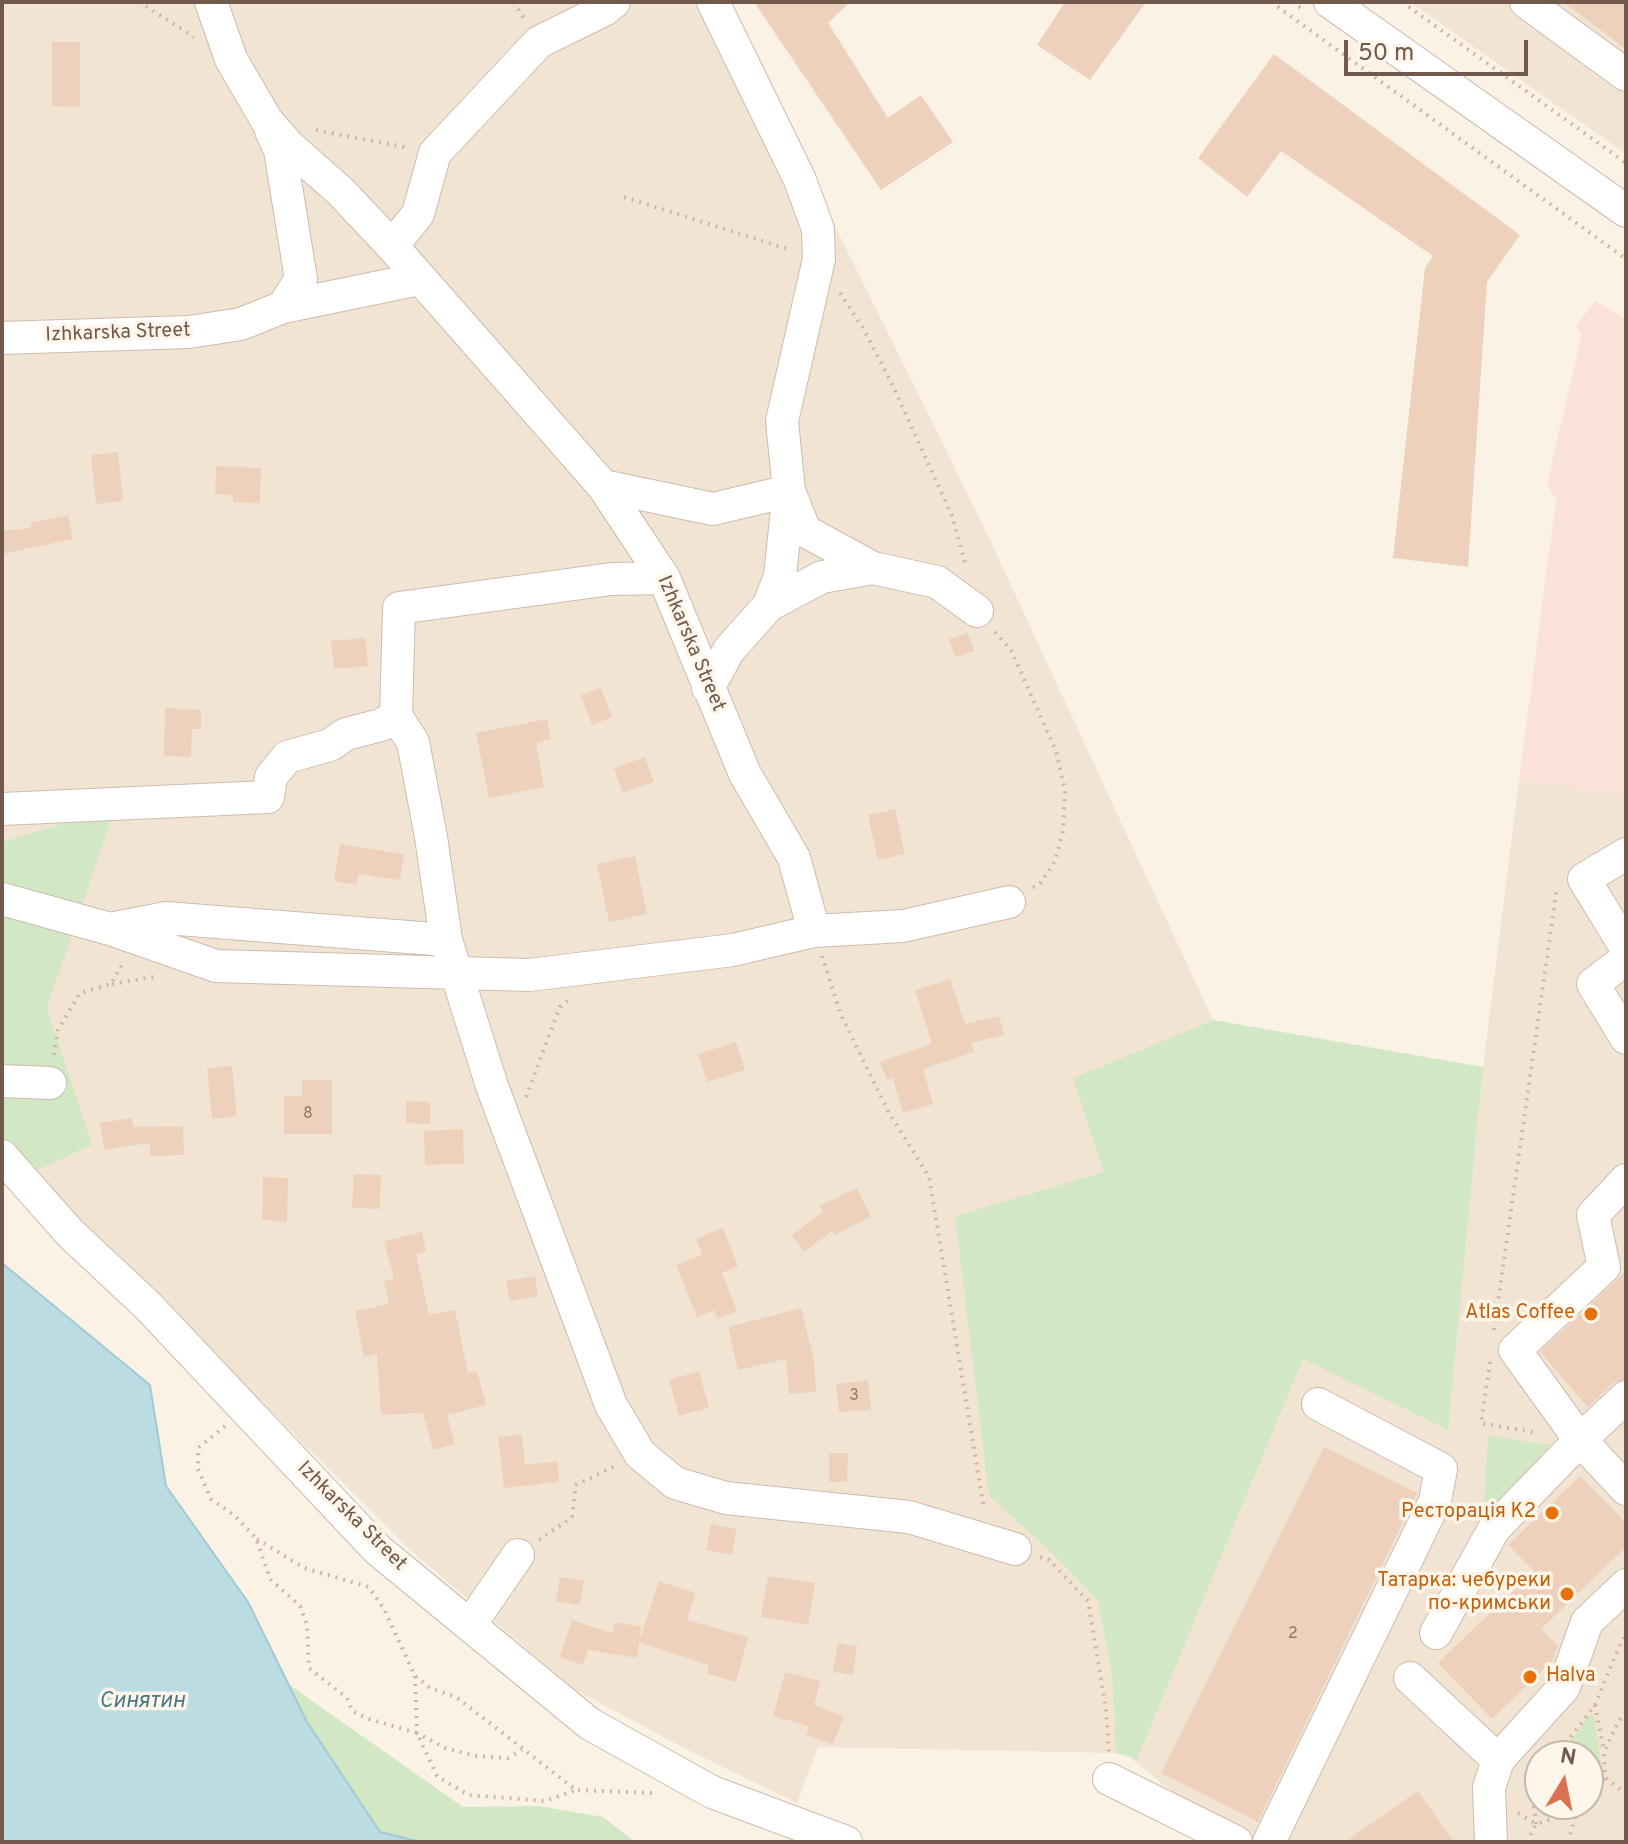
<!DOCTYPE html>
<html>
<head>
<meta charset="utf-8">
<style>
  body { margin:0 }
  #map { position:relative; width:1628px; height:1844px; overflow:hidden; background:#faf2e4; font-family:Overpass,sans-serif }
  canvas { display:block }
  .frame { position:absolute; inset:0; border:4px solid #71594b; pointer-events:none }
  .north { position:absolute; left:1524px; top:1740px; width:80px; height:80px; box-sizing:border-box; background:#fef6ea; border:2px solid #c6b7aa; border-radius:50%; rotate:10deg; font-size:22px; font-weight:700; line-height:32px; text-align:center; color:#71594b }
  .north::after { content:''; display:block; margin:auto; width:28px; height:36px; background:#dc7151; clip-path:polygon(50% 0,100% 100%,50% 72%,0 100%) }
  .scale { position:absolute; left:1344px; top:40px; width:184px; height:36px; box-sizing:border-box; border:4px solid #71594b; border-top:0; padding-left:10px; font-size:24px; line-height:28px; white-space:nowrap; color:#71594b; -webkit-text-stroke:6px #fef6ea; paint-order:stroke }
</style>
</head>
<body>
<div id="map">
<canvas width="1628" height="1844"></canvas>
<div class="frame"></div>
<div class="north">N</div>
<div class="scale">50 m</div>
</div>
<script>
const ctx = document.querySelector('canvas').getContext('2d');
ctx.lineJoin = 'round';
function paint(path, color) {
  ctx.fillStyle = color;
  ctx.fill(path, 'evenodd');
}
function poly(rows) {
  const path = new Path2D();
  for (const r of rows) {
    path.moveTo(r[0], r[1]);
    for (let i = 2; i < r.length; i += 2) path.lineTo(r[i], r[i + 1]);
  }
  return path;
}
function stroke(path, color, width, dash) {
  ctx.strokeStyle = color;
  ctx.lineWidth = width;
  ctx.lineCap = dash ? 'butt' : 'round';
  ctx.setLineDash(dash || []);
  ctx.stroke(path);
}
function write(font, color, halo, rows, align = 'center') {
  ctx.font = font + ' Overpass,sans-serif';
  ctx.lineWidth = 7;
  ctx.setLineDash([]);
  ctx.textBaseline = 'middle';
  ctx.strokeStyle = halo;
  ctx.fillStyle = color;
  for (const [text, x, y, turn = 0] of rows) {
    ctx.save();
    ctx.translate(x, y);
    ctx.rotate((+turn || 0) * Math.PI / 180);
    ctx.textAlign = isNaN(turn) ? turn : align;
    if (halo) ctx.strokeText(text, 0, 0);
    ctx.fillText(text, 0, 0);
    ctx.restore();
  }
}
paint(poly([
  [2,2,724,2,983,525,1213,1020,1074,1078,1105,1172,1055,1556,1098,1601,1112,1676,1116,1753,818,1747,797,1803,684,1748,574,1689,409,1549,74,1214,2,1130],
  [1410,2,1626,2,1626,154],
  [1519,780,1626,796,1626,1842,1233,1842,1136,1762,1303,1358,1448,1430,1483,1067],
  [1540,1756,1588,1756,1588,1804,1540,1804]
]), '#f2e4d3');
paint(poly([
  [1595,301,1626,319,1626,796,1519,780,1556,499,1547,484,1582,333,1576,326]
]), '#fae2d8');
paint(poly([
  [115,808,47,1008,92,1145,2,1186,2,842],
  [1213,1020,1483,1067,1448,1430,1303,1359,1136,1762,1131,1757,1116,1753,1112,1676,1098,1601,1055,1556,989,1495,955,1216,1104,1172,1073,1078],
  [1488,1435,1555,1446,1483,1515],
  [288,1684,463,1807,539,1806,603,1817,635,1842,421,1842,381,1832,307,1722],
  [1589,1715,1594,1716,1603,1777,1588,1795,1588,1756,1559,1756],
  [1540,1791,1540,1804,1580,1804,1576,1809,1556,1817,1544,1816,1536,1808]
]), '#d2e7c3');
const water = poly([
  [2,1263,150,1385,166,1486,248,1602,307,1722,380,1832,421,1842,2,1842,2,1263]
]);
paint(water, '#badce2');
stroke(water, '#a1cbd4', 2);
paint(poly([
  [754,2,850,2,828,23,888,118,921,95,953,142,881,190],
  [1065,2,1146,2,1090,80,1037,45],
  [1563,2,1626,2,1626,49],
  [52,42,80,42,80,107,52,106],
  [1274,54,1520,235,1487,282,1468,567,1393,558,1425,268,1433,256,1281,151,1247,197,1198,158],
  [118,452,123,501,96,504,91,455],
  [216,466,261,468,260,503,233,502,233,495,215,494],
  [68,515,73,539,2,554,2,531,31,528,30,523],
  [968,633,974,651,955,657,949,639],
  [365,638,368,666,334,669,331,641],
  [601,688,612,717,592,725,581,695],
  [165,708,201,710,201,729,192,729,191,757,164,756],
  [547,719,551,739,536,743,544,787,489,798,476,733],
  [645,757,654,782,623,793,614,768],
  [895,809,905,854,878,860,868,815],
  [340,844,404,854,400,880,359,874,357,885,334,881],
  [635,856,647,914,609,922,597,864],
  [950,979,965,1024,999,1016,1004,1035,971,1043,974,1052,923,1069,933,1104,903,1113,893,1078,887,1080,880,1062,932,1044,915,990],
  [736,1042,745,1070,707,1082,698,1054],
  [232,1066,237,1116,212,1119,207,1068],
  [302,1080,332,1080,332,1134,284,1134,284,1096,302,1096],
  [406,1101,430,1102,430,1124,406,1123],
  [132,1118,133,1127,183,1126,184,1155,150,1156,150,1143,104,1150,100,1123],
  [463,1129,464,1164,425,1165,424,1131],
  [354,1174,381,1175,380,1209,352,1208],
  [263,1177,288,1178,287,1222,262,1220],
  [857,1188,871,1217,834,1235,832,1231,804,1252,792,1235,823,1212,820,1206],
  [723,1228,738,1266,722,1273,737,1311,718,1319,714,1310,697,1317,676,1265,702,1255,696,1239],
  [422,1232,426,1251,416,1254,429,1315,455,1310,468,1373,477,1371,486,1405,447,1415,455,1444,433,1450,423,1413,381,1415,377,1354,364,1357,355,1311,389,1304,384,1281,394,1279,384,1241],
  [1626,1271,1626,1379,1613,1383,1588,1407,1540,1352],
  [535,1276,538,1296,510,1301,506,1281],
  [801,1308,814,1360,816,1392,789,1394,786,1359,738,1370,728,1327],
  [699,1371,709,1408,679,1416,669,1380],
  [868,1380,871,1410,839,1412,836,1384],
  [522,1434,525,1465,557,1461,559,1482,504,1488,498,1437],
  [1324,1447,1417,1493,1258,1822,1161,1773],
  [829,1453,848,1453,847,1482,829,1482],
  [1580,1476,1626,1523,1626,1547,1541,1629,1558,1646,1553,1660,1492,1719,1438,1663,1534,1571,1508,1545],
  [711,1524,737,1529,732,1555,706,1550],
  [768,1576,815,1583,808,1625,761,1617],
  [560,1577,584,1581,580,1605,556,1602],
  [659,1581,696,1593,687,1620,748,1637,736,1682,707,1674,709,1665,639,1642],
  [572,1620,613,1633,615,1622,641,1627,637,1658,588,1650,583,1665,560,1657],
  [838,1643,857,1646,853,1675,833,1672],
  [785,1672,820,1681,814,1705,844,1716,833,1744,806,1735,809,1726,773,1716],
  [1418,1791,1454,1842,1345,1842]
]), '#eed1bd');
const minor = poly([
  [211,2,231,59,267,121,289,146,340,191,392,246,603,486,664,578,745,774,794,858,814,931],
  [1330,2,1626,211],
  [1526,2,1626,75],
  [271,131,280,150,301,279,283,307],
  [392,246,418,214,435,153,539,42,604,10,614,2],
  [2,338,189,332,241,324,283,307,419,279],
  [603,486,713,509,789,491,805,531,873,568],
  [769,605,822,577,873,568,937,582,977,611],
  [708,688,729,650,769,605,780,576,789,491,782,421,819,259,818,229,800,180,713,2],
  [2,809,268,797,271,777,287,757,330,745,346,734,381,725,396,716],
  [1626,854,1584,879,1626,948],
  [2,899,110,929,216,966,529,975,733,950,814,931,903,926,1009,902],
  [110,929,166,918,446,940,492,1086,611,1405,640,1454,675,1483,726,1498,909,1517,1015,1549],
  [446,940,431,837,413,742,396,716,399,608,611,579,664,578],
  [1626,959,1593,984,1626,1038],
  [2,1081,50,1083],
  [2,1156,70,1233,148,1306,378,1550,590,1724,712,1792,846,1842],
  [1626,1180,1593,1215,1604,1267,1515,1350,1580,1440,1626,1397],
  [470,1625,518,1555],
  [1436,1633,1494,1529,1580,1440,1626,1489],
  [1410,1678,1498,1760],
  [1109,1779,1236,1842],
  [1269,1842,1435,1501,1441,1469,1318,1404],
  [1491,1842,1489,1788,1498,1760,1564,1687,1587,1622,1626,1585]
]);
stroke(minor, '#cdbcae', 34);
stroke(poly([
  [139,2,194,37],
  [514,2,525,20],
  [1271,2,1626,259],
  [1292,2,1305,11],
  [1402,2,1626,163],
  [316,130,409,148],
  [624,197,791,250],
  [840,293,863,328,891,382,953,518,966,567],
  [995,632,1011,650,1056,751,1065,790,1063,831,1055,861,1040,884,1032,888],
  [822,956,841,1015,888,1111,929,1177,984,1509],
  [112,984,159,976],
  [54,1055,58,1030,80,993,111,984,124,961],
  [526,1097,560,1007,568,1000],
  [1494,1330,1557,887],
  [1490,1362,1481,1423,1538,1433],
  [225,1426,198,1448,198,1469,211,1499,234,1515,256,1538,270,1579,300,1606,307,1625,309,1668,347,1698,352,1711,369,1719,417,1733,437,1776,468,1795,545,1801,576,1790],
  [257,1539,304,1568,369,1587,384,1609,415,1676,430,1688,456,1697,576,1790,653,1793],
  [539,1540,572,1517,576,1485,615,1466],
  [1040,1557,1049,1560,1088,1601,1106,1710,1109,1752],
  [415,1676,417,1733,445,1748,477,1756,508,1758,522,1750],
  [1595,1705,1604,1751],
  [1556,1756,1595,1705,1621,1642,1626,1636],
  [1527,1766,1540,1774],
  [1606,1778,1626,1794],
  [1588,1798,1605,1778,1604,1753,1618,1722,1626,1712],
  [1518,1813,1536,1824],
  [1536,1824,1534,1807,1540,1783],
  [1527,1842,1536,1824,1577,1811,1583,1804],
  [1568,1842,1577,1811]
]), '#d3b4a1', 4, [2, 6]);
stroke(minor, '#fff', 32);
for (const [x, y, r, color] of [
  [1591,1314,8,"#e8710a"],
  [1552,1513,8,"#e8710a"],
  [1567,1594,8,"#e8710a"],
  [1530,1677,8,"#e8710a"]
]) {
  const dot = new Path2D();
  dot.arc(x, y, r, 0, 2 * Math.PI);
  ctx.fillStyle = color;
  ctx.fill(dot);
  stroke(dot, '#fef6ea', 3);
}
write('16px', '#907768', null, [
  ["8",308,1115],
  ["3",854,1397],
  ["2",1293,1635]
]);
write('20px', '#71594b', '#fef6ea', [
  ["Izhkarska Street",118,334,-2],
  ["Izhkarska Street",690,644,67],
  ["Izhkarska Street",351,1517,45]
]);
write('20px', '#c56008', '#fef6ea', [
  ["Atlas Coffee",1575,1314],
  ["Ресторація K2",1536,1513],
  ["Татарка: чебуреки",1551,1582],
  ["по-кримськи",1551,1605],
  ["Halva",1546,1677,"left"]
], 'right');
write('italic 22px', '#477983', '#fef6ea', [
  ["Синятин",142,1703]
]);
</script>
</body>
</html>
